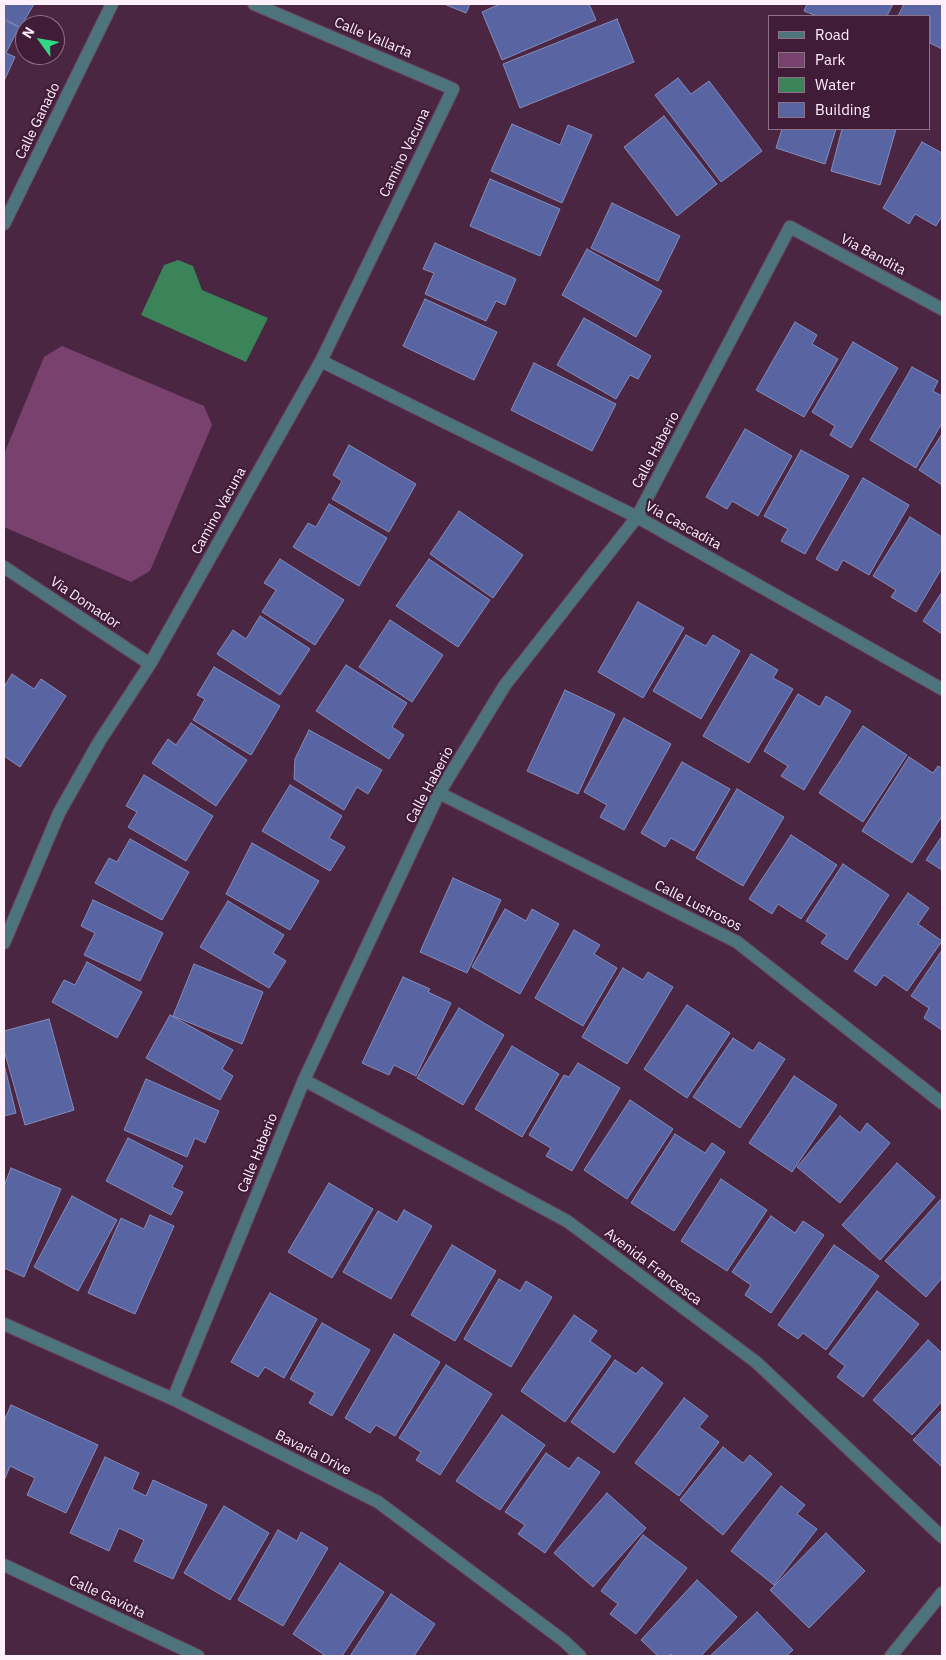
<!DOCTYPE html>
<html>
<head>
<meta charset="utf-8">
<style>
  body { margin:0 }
  #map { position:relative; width:946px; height:1660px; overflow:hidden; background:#4b2643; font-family:"IBM Plex Sans",sans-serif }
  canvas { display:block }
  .frame { position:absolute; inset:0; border:5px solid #fff0fb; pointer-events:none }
  .legend { position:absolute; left:768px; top:15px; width:162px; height:115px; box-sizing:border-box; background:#401c39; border:1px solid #8c7187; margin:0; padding:6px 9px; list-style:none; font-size:15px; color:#fff0fb }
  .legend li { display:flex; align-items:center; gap:10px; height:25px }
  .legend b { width:25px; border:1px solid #8c7187 }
  .north { position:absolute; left:15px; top:15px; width:50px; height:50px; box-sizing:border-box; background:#401c39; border:1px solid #8c7187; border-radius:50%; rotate:302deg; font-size:14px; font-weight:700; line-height:20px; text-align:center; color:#fff0fb }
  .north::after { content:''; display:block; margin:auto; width:18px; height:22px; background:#31d882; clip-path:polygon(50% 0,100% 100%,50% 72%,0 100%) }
</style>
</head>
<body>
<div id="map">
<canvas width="946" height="1660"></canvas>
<div class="frame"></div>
<ul class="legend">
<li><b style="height:6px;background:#4d737c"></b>Road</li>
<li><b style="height:14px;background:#79426e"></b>Park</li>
<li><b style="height:14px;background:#3b8358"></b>Water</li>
<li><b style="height:14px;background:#5964a3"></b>Building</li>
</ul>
<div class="north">N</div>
</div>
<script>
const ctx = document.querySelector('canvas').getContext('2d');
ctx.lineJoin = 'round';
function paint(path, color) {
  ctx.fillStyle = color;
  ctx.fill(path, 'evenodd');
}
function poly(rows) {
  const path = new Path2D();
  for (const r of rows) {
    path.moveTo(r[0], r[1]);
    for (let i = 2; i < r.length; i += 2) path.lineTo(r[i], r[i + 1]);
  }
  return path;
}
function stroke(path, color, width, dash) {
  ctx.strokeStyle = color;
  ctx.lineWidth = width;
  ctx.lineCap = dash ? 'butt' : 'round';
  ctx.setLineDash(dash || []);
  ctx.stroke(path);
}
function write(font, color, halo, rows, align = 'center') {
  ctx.font = font + ' "IBM Plex Sans",sans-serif';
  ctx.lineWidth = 4.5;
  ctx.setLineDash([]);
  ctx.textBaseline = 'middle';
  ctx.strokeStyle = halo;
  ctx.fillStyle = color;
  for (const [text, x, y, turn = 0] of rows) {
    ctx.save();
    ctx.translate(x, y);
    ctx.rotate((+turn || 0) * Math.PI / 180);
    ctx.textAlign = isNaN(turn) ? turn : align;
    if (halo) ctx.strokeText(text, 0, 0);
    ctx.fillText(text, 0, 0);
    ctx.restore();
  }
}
paint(poly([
  [62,346,204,406,212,425,150,571,131,582,4,527,4,454,44,357]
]), '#79426e');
paint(poly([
  [178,260,193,266,202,290,268,318,246,362,141,315,164,265]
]), '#3b8358');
const building = poly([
  [4,4,34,4,20,28,4,18,4,4],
  [444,4,470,4,466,13,444,4],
  [500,4,589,4,596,20,502,60,482,12,500,4],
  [807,4,893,4,887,16,817,16,804,11,807,4],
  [904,4,942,4,942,49,930,43,930,16,898,16,904,4],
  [617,19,634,62,520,108,503,64,617,19],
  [4,20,19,27,6,53,15,57,4,81,4,20],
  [678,78,691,94,709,81,762,151,721,182,655,95,678,78],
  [664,116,717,184,677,216,624,147,664,116],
  [512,124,560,145,568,125,592,135,562,203,491,171,512,124],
  [782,129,836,129,825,164,776,148,782,129],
  [842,129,896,129,880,185,831,171,842,129],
  [922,142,942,153,942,216,936,226,915,214,909,224,883,208,922,142],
  [490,179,560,209,540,256,470,226,490,179],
  [612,203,680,236,658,281,591,248,612,203],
  [435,243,516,279,505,305,496,301,486,321,425,294,434,273,423,269,435,243],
  [587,249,662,291,636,337,562,295,587,249],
  [425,299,497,332,474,380,403,346,425,299],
  [584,318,651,356,638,379,630,375,616,399,557,365,584,318],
  [795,322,817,335,812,344,838,359,804,417,756,390,795,322],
  [853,342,898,368,851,448,830,435,835,426,812,412,853,342],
  [534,363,616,404,592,451,511,410,534,363],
  [912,367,938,381,933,391,942,396,942,423,916,468,870,440,912,367],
  [745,429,792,456,758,516,732,501,727,509,706,497,745,429],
  [942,434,942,485,919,470,942,434],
  [349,445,416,484,389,532,332,499,342,481,333,475,349,445],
  [801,450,849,476,805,554,781,541,788,529,764,516,801,450],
  [863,478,909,505,869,575,843,560,837,571,816,559,863,478],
  [329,504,387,538,359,586,293,547,308,523,316,527,329,504],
  [459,511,523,555,493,598,430,554,459,511],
  [910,517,942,537,942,568,916,612,891,597,896,590,873,576,910,517],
  [280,559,344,600,315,645,262,612,276,590,264,583,280,559],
  [429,559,490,600,458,647,396,606,429,559],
  [942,592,942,634,923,621,942,592],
  [638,602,684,628,643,698,598,672,638,602],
  [260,616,310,649,280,695,217,654,233,630,246,639,260,616],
  [390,620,443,655,412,702,359,667,390,620],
  [686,635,706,646,713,635,740,651,701,719,653,691,686,635],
  [751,654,778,670,773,678,793,689,749,763,703,736,751,654],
  [346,665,407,703,392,727,404,735,389,759,316,711,346,665],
  [214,667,280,706,251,755,193,720,205,699,197,695,214,667],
  [12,674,34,689,41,679,66,696,20,767,4,756,4,687,12,674],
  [565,690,615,714,578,794,527,771,565,690],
  [798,694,820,707,826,696,851,711,804,790,781,776,788,766,764,751,798,694],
  [624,718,671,744,624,830,600,817,607,805,584,792,624,718],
  [191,723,247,760,216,806,152,763,168,739,176,745,191,723],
  [863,726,907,755,863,822,819,793,863,726],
  [309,730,382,770,368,794,357,787,344,810,294,779,295,759,309,730],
  [909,757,933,773,938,766,942,768,942,816,912,863,862,831,909,757],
  [682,762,730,789,694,851,671,838,665,847,641,833,682,762],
  [144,775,213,816,186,861,128,827,137,812,126,806,144,775],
  [290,785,342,816,329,838,345,847,330,871,262,831,290,785],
  [737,789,784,817,743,886,696,858,737,789],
  [791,835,837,865,801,919,778,904,772,914,749,899,791,835],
  [942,836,942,870,926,860,942,836],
  [130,839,189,872,162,920,95,883,109,858,117,862,130,839],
  [252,843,319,881,290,930,226,894,252,843],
  [843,864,889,895,847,960,821,943,827,935,806,921,843,864],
  [453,878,501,900,467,973,420,952,453,878],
  [908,893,929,908,918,924,942,941,907,991,884,975,876,986,854,971,908,893],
  [93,900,163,933,140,981,84,955,95,933,81,926,93,900],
  [228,901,284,935,273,953,286,961,269,988,200,947,228,901],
  [505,909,526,921,532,909,559,924,520,994,472,967,505,909],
  [574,930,600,945,594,954,617,968,583,1026,535,998,574,930],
  [942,950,942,1030,924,1018,929,1008,911,996,942,950],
  [87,962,142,992,117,1038,52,1002,64,980,75,985,87,962],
  [194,964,263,992,242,1044,173,1016,194,964],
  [623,968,643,980,648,972,673,987,627,1064,582,1037,623,968],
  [403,977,430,989,428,992,451,1003,416,1076,394,1065,389,1075,362,1063,403,977],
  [687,1005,730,1033,687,1098,644,1069,687,1005],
  [459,1008,504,1035,463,1105,417,1078,459,1008],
  [170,1015,233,1050,222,1069,233,1076,220,1100,146,1058,170,1015],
  [49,1019,74,1110,25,1125,4,1050,4,1031,49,1019],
  [733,1038,753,1051,759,1042,785,1059,740,1128,693,1097,733,1038],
  [512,1046,559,1074,522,1137,475,1109,512,1046],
  [578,1063,620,1088,572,1171,546,1156,551,1148,529,1135,564,1075,569,1077,578,1063],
  [4,1064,16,1113,4,1116,4,1064],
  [794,1076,837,1105,792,1172,749,1143,794,1076],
  [146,1079,219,1111,205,1143,195,1138,187,1157,124,1130,146,1079],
  [630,1100,673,1129,627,1199,584,1170,630,1100],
  [840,1116,860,1133,867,1123,890,1143,840,1203,797,1167,840,1116],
  [675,1134,705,1153,712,1143,725,1152,674,1231,631,1203,675,1134],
  [128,1138,183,1166,172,1187,183,1192,171,1215,106,1181,128,1138],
  [897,1163,935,1197,880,1260,842,1225,897,1163],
  [11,1168,61,1189,24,1277,4,1268,4,1186,11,1168],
  [721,1179,767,1210,727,1271,681,1241,721,1179],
  [329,1183,373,1209,332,1278,288,1252,329,1183],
  [72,1196,117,1220,78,1291,34,1267,72,1196],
  [942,1198,942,1278,926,1297,885,1261,942,1198],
  [404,1210,432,1226,391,1299,343,1272,378,1211,397,1222,404,1210],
  [150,1215,174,1226,135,1314,88,1293,121,1218,144,1229,150,1215],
  [771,1216,795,1233,803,1221,824,1235,771,1313,745,1295,751,1285,732,1272,771,1216],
  [452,1245,496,1271,455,1341,411,1315,452,1245],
  [834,1245,879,1276,826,1350,803,1333,798,1339,778,1325,834,1245],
  [499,1279,520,1291,526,1281,552,1297,511,1367,464,1339,499,1279],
  [877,1291,919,1324,863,1397,837,1377,845,1366,829,1354,877,1291],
  [270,1293,317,1319,284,1378,265,1367,258,1377,231,1362,270,1293],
  [574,1315,597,1331,590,1341,611,1356,565,1422,521,1391,574,1315],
  [322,1323,370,1350,332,1416,309,1403,315,1393,290,1379,322,1323],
  [394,1334,440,1362,395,1436,376,1425,370,1433,345,1418,394,1334],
  [928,1340,942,1353,942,1401,912,1435,873,1400,928,1340],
  [615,1360,636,1374,642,1367,663,1383,614,1453,571,1422,615,1360],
  [446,1365,492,1394,440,1475,416,1460,421,1452,399,1438,446,1365],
  [684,1398,708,1416,699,1427,719,1442,679,1496,635,1463,684,1398],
  [11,1405,98,1445,66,1513,27,1495,35,1478,10,1466,4,1481,4,1421,11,1405],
  [942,1410,942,1467,913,1440,942,1410],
  [502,1415,545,1445,500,1510,456,1481,502,1415],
  [723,1447,743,1463,750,1455,772,1474,723,1535,680,1500,723,1447],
  [546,1453,569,1469,578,1457,600,1472,545,1553,518,1534,525,1525,505,1512,546,1453],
  [105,1457,139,1473,132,1489,146,1496,153,1480,207,1505,173,1579,134,1561,144,1540,119,1528,109,1551,70,1533,105,1457],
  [781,1486,805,1505,797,1514,817,1529,774,1585,731,1551,781,1486],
  [607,1493,646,1528,593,1587,554,1553,607,1493],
  [224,1506,269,1533,230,1600,184,1573,224,1506],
  [278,1530,297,1541,301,1532,328,1548,283,1626,238,1600,278,1530],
  [826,1533,865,1571,809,1628,770,1590,826,1533],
  [643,1535,687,1568,636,1634,610,1614,618,1604,601,1591,643,1535],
  [340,1563,384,1592,342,1656,326,1656,293,1634,340,1563],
  [697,1580,737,1617,701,1656,673,1656,671,1654,669,1656,658,1656,641,1640,697,1580],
  [391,1594,435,1624,414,1656,350,1656,391,1594],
  [757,1612,793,1650,786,1656,710,1656,757,1612]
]);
paint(building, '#5964a3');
stroke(building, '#838dbc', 1);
const minor = poly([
  [4,224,112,4],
  [321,361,637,517,942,689],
  [4,567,150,664],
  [439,793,737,942,942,1103],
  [4,943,59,813,99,742,150,664,321,361,453,89,254,4],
  [304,1080,567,1221,756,1362,942,1537],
  [173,1399,304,1080,439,793,505,685,637,517,790,227,942,309],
  [4,1565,198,1656],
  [891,1656,942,1593]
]);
const tertiary = poly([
  [4,1324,173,1399,378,1502,564,1641,580,1656]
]);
stroke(minor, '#684660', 14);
stroke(tertiary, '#684660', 14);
stroke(minor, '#4d737c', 12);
stroke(tertiary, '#4d737c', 12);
write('14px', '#fff0fb', '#401c39', [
  ["Calle Vallarta",373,38,23],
  ["Calle Ganado",38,121,-64],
  ["Camino Vacuna",405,153,-64],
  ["Via Bandita",873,255,28],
  ["Calle Haberio",656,450,-62],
  ["Camino Vacuna",219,511,-61],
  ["Via Cascadita",683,526,29],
  ["Via Domador",85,603,34],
  ["Calle Haberio",430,785,-62],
  ["Calle Lustrosos",698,906,27],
  ["Calle Haberio",258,1153,-68],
  ["Avenida Francesca",653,1267,37],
  ["Bavaria Drive",313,1453,27],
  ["Calle Gaviota",107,1597,25]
]);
</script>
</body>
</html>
